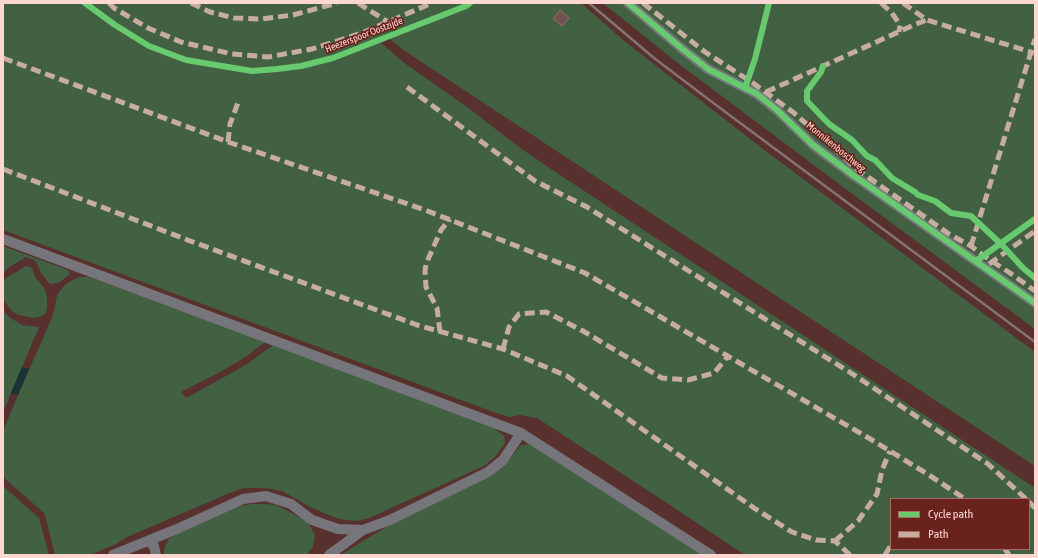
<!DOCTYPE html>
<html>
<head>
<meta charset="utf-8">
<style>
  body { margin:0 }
  #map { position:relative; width:1038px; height:558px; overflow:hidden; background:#58312e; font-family:"Asap Condensed",sans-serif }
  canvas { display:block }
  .frame { position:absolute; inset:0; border:4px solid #fdd8d2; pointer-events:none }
  .legend { position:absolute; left:890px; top:498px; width:140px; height:52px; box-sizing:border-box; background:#6a221c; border:1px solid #a56b65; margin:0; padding:5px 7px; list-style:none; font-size:12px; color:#fdd8d2 }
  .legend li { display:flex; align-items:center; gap:8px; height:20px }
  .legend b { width:20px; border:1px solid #a56b65 }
</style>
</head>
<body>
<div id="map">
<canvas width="1038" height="558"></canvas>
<div class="frame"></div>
<ul class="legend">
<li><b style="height:5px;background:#67ca6e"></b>Cycle path</li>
<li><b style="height:5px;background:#c7aca2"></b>Path</li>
</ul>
</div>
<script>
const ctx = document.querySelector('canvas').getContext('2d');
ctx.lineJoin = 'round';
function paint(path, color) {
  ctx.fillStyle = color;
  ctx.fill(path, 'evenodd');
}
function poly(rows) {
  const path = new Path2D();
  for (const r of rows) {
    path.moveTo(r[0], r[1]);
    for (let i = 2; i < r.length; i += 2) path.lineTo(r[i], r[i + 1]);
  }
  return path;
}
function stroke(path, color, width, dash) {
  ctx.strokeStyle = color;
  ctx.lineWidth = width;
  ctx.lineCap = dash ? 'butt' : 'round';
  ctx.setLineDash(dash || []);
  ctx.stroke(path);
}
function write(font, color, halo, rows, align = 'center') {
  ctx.font = font + ' "Asap Condensed",sans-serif';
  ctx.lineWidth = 3.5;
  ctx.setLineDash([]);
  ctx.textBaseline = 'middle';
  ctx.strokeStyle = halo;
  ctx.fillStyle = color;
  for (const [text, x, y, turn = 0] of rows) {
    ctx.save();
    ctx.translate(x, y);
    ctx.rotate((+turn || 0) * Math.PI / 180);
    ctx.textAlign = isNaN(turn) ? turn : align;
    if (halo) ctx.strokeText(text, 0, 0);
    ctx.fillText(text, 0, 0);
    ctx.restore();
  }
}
paint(poly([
  [3,3,581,3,623,40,763,149,1035,352,1035,466,637,204,405,51,390,39,381,43,407,65,467,107,519,147,548,167,1035,488,1035,555,745,555,670,505,537,418,520,415,510,417,499,414,3,230],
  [891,499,1029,499,1029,549,891,549],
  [603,3,1035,3,1035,329,835,181,679,64],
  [3,246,68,270,70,274,60,282,52,284,49,283,41,273,37,263,34,260,26,257,8,268,3,272],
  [27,266,32,268,35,277,44,288,47,296,47,309,45,314,40,317,33,318,19,315,13,312,3,300,3,282,6,278,14,273,17,272,24,267],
  [79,277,88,277,106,283,265,342,247,356,222,371,181,392,186,398,228,375,247,364,273,345,491,426,504,436,505,443,495,457,484,466,369,518,357,521,339,519,312,508,282,491,272,489,261,488,244,488,232,492,127,537,116,544,90,555,55,555,45,515,43,512,3,477,3,431,18,395,51,320,54,311,57,295,60,291,66,284],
  [3,310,9,317,22,325,39,327,3,412],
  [528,444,535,447,703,555,341,555,358,544,398,520,508,461,519,447,522,445],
  [3,486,39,518,49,555,3,555],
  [252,504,265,504,276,505,307,521,315,535,313,546,307,555,163,555,166,544,170,538,222,513,240,506]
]), '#416142');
paint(poly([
  [22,367,29,369,18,395,11,393]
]), '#193336');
const building = poly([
  [560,10,569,18,562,26,553,19,560,10]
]);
paint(building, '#735350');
stroke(building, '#916f6c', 1);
stroke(poly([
  [628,3,680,47,708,69,757,94,777,110,813,145,853,175,1035,303],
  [3,239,521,433,711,555],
  [148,541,154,546,156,555],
  [113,555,177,529,243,499,266,496,291,504,312,520,338,529,363,530,390,520,488,472,503,460,521,433],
  [329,555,363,530]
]), '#77757c', 10);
stroke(poly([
  [589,3,654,58,716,105,1035,342]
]), '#847275', 2.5);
stroke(poly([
  [109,3,114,8,148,28,181,42,232,54,268,57,312,49,362,33,432,3],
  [191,3,210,12,234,18,261,19,293,15,337,3],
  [358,3,388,22],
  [643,3,705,52,753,83,794,113,819,135,858,170,949,234,971,246,984,256,1010,273,1035,291],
  [881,3,892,13,900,25,899,32],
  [903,3,927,20,1034,53],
  [3,58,231,143,425,210,585,273,872,440,929,475,965,499],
  [407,87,535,181,587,207,851,373,988,464,1026,499],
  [766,92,916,24,927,20],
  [228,142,230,124,239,100],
  [3,169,185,239,417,325,503,349,567,376,754,508,792,532,816,540,835,541,850,555],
  [971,246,1035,39],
  [989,264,1035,231],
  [440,332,437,308,426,287,425,271,426,264,441,230,450,219],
  [503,349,509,327,519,314,546,312,583,331,662,378,688,380,714,373,728,356],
  [1029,502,1035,508],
  [835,541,858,521,877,494,882,470,890,451],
  [1005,549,1009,555],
  [885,555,891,545]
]), '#c7aca2', 5, [10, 5]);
stroke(poly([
  [85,3,115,25,149,46,186,60,252,71,277,69,301,66,333,58,466,6,470,3],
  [628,3,680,47,708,69,757,94,777,110,813,145,853,175,1035,303],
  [823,66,821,72,807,91,807,101,829,124,852,140,867,156,875,160,892,178,915,192,918,195,935,201,951,213,971,216,1001,244,1023,268,1035,278],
  [745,88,755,59,769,3],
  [976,261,1035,219]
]), '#67ca6e', 6);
write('10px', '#fdd8d2', '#6a221c', [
  ["Heezerspoor Oostzijde",364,35,-21],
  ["Monnikenboschweg",836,147,39]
]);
</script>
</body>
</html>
